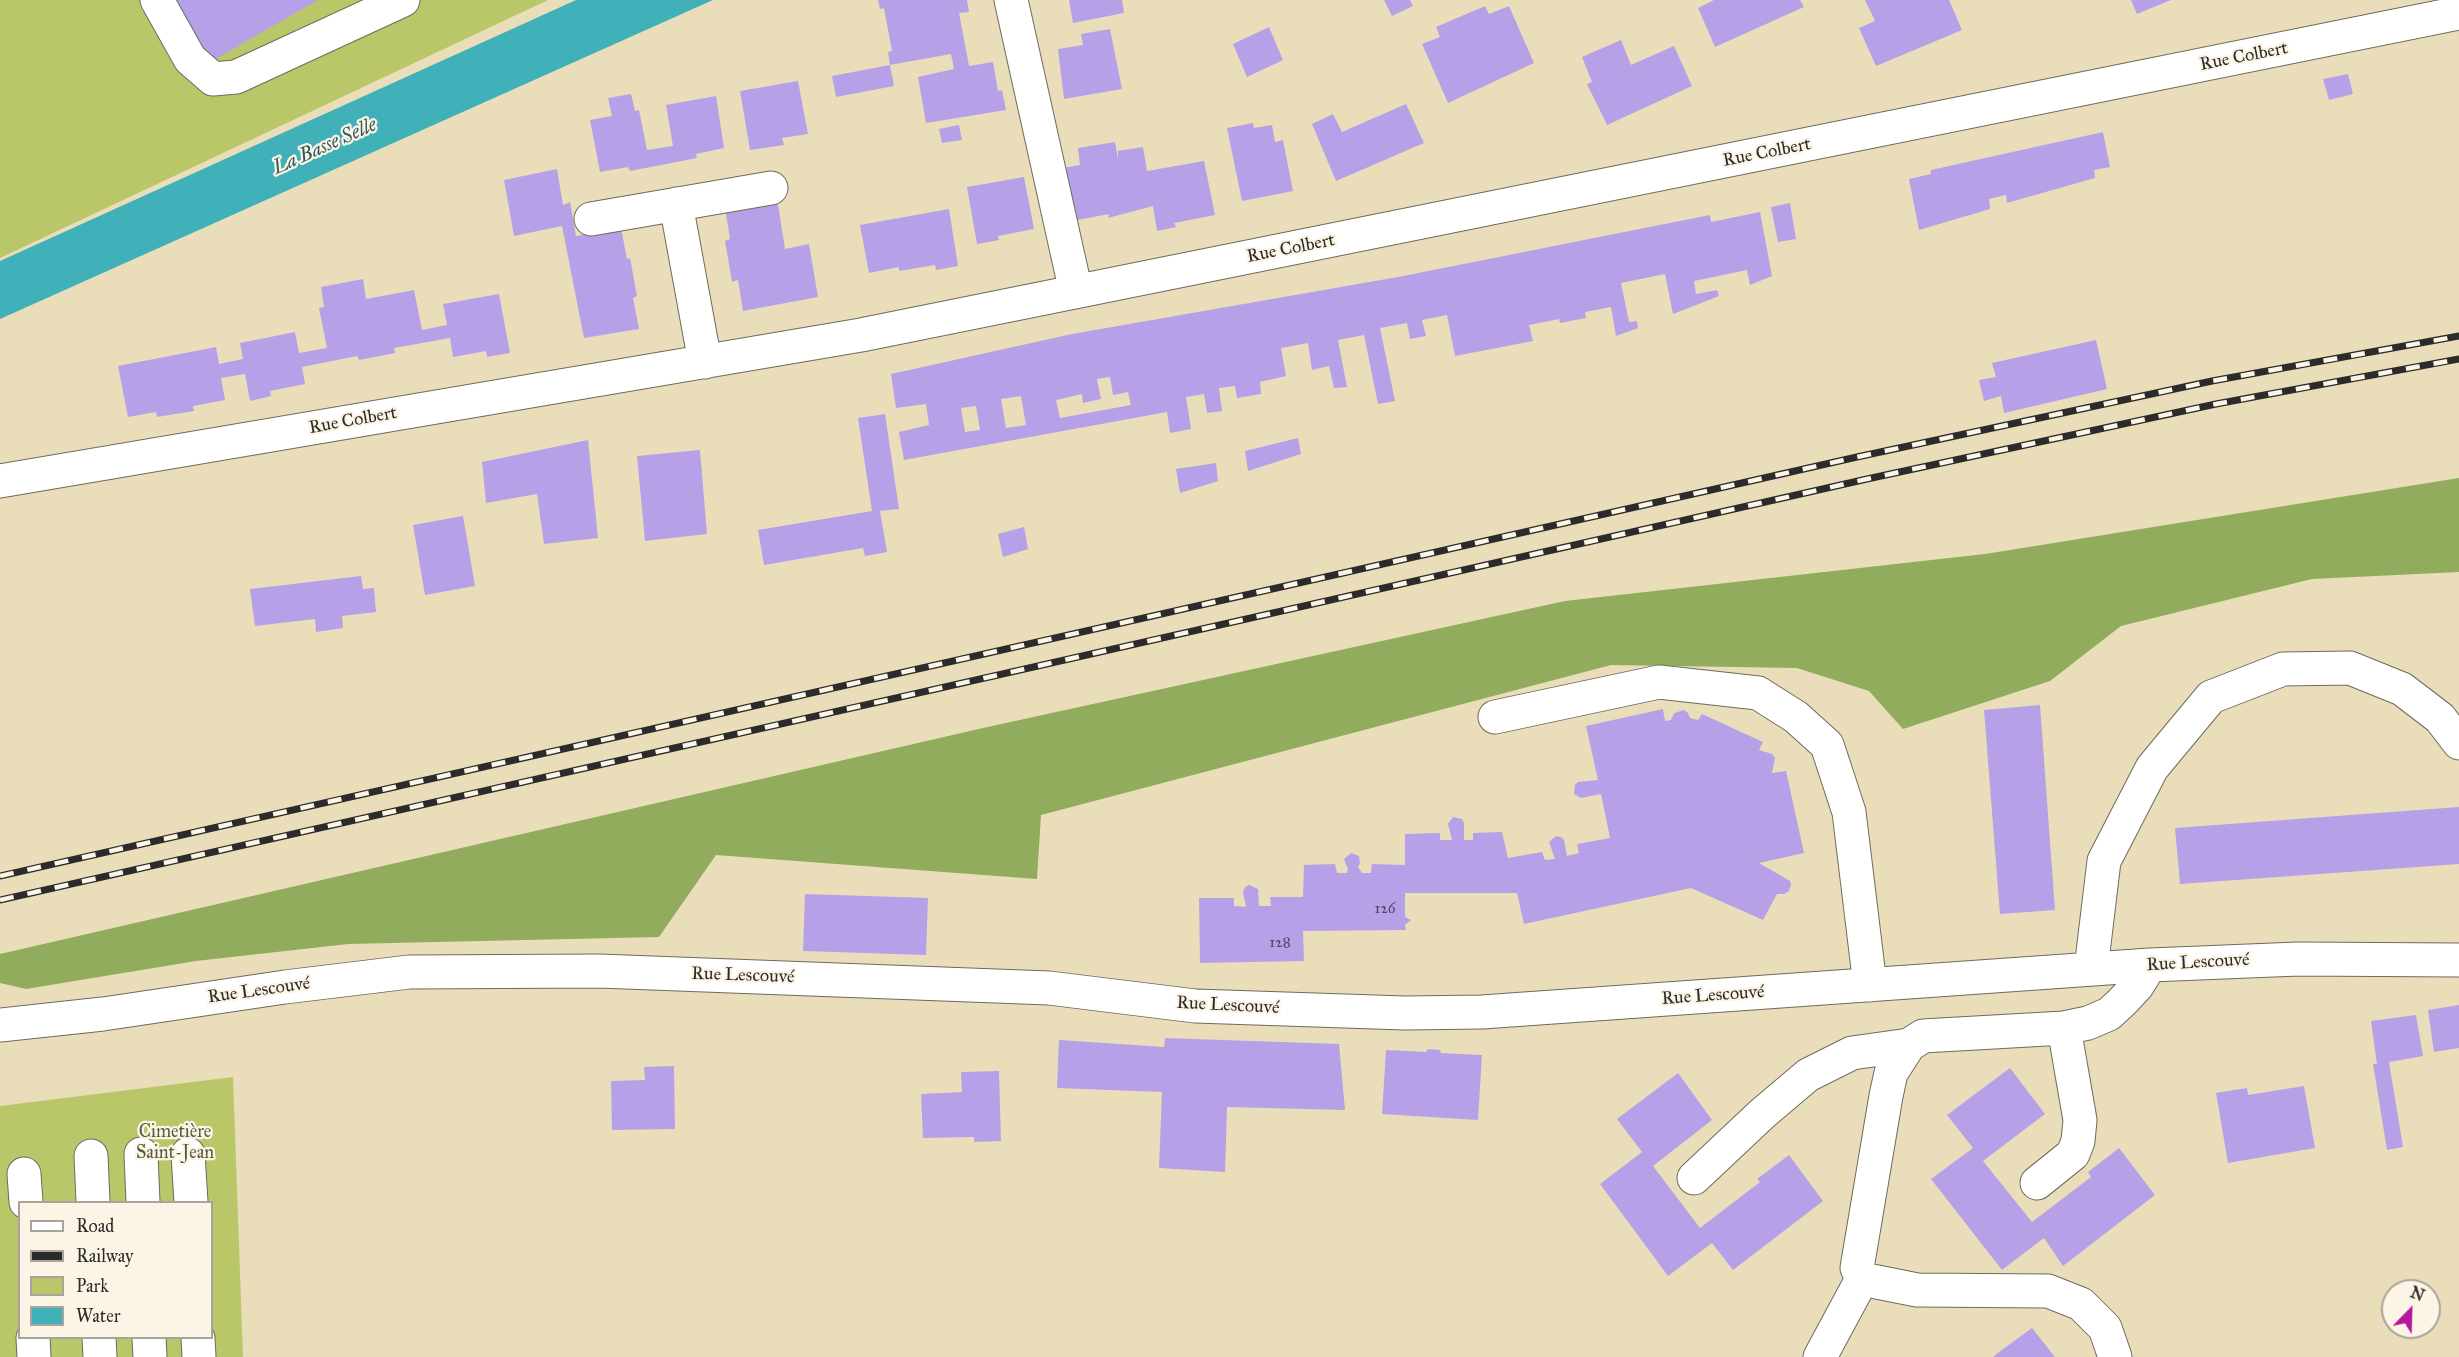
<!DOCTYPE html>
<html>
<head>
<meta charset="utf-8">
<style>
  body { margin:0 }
  #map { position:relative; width:2459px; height:1357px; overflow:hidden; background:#e9deb9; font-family:"IM FELL Great Primer",serif }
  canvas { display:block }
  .legend { position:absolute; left:18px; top:1201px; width:195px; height:138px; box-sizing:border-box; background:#fcf5e5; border:2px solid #a8a49b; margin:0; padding:8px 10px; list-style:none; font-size:18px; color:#2b2b2b }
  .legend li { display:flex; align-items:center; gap:12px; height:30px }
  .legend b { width:30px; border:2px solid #a8a49b }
  .north { position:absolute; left:2381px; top:1279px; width:60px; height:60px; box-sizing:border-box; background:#fcf5e5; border:2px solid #a8a49b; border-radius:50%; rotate:23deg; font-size:16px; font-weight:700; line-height:24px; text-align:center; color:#2b2b2b }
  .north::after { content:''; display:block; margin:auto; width:21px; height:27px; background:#b5179e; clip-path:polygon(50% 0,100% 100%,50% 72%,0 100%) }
</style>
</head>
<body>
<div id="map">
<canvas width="2459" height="1357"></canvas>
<ul class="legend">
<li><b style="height:8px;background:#fff"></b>Road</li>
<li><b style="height:8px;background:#2b2b2b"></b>Railway</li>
<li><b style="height:16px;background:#b9c769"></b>Park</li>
<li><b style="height:16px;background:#40b1b9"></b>Water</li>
</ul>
<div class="north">N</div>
</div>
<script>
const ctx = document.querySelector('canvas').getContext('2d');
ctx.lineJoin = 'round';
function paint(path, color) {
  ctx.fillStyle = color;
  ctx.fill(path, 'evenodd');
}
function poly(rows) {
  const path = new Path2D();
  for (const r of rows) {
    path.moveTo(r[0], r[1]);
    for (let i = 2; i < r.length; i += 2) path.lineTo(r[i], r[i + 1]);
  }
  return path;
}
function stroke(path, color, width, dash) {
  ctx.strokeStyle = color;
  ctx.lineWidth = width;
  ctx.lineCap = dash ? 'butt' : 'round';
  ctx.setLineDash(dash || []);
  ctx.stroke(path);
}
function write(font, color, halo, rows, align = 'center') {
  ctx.font = font + ' "IM FELL Great Primer",serif';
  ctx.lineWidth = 4.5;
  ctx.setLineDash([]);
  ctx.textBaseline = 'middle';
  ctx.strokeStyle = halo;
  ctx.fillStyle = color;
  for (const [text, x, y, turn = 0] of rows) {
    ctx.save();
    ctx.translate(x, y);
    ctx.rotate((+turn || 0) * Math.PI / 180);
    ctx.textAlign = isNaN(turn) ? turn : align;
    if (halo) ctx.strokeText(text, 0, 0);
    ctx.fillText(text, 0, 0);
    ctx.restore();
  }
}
paint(poly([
  [0,0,548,0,0,258],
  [233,1077,243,1357,0,1357,0,1106],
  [20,1202,212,1202,212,1338,20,1338]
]), '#b9c769');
paint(poly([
  [2459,478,2459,572,2312,579,2121,626,2050,681,1903,729,1869,691,1797,668,1611,665,1041,815,1037,879,716,855,659,937,348,944,196,961,26,989,0,983,0,954,983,728,1565,601,1985,554]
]), '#92ac5d');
paint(poly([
  [576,0,713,0,0,319,0,261]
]), '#40b1b9');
paint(poly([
  [172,0,318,0,207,64],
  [878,0,967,0,969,12,959,13,969,66,993,62,998,91,1002,90,1006,110,926,123,918,77,954,69,951,54,890,65,888,52,892,51,884,8,880,9],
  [1069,0,1122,0,1124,13,1073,23],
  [1384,0,1410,0,1413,6,1392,16],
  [1714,0,1800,0,1804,7,1715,47,1698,8],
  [1865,0,1949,0,1962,30,1876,66,1859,28,1875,21],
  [2131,0,2171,0,2137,14],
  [1485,6,1489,14,1509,6,1534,63,1448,103,1422,44,1440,37,1436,27],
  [1269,27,1283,60,1247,77,1233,44],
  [1110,29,1122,89,1064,99,1058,49,1083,45,1081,34],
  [1621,40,1631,65,1674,46,1692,86,1607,125,1587,84,1592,82,1582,57],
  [890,65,894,86,836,97,832,76],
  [2348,74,2353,94,2329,100,2323,79],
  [798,81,808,134,782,138,784,145,750,150,740,91],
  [631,94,635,111,639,110,647,150,673,146,666,105,716,96,724,148,696,154,697,158,630,171,628,167,600,172,590,120,612,116,608,98],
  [1406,104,1424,143,1336,181,1312,124,1333,114,1342,132],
  [1253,123,1254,128,1272,125,1275,142,1283,140,1293,191,1242,201,1227,128],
  [959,125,962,140,942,143,939,129],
  [2103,132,2110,167,2094,170,2095,178,2007,203,2006,195,1989,199,1990,209,1919,230,1909,179,1931,174,1931,170],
  [1115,142,1118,159,1118,151,1143,147,1147,171,1204,161,1215,215,1174,223,1176,227,1157,231,1153,206,1108,218,1109,214,1072,221,1063,168,1080,165,1078,148],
  [557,169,563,205,570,202,576,236,621,228,627,259,630,258,637,296,633,298,639,329,584,338,562,226,514,236,504,180],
  [1024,177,1034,229,998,236,999,240,977,244,967,187],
  [777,198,785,249,809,244,818,297,743,311,738,280,732,282,725,241,730,239,725,208],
  [1790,203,1796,239,1778,242,1771,207],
  [949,209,958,266,936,270,935,265,899,271,899,267,869,273,860,225],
  [1760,212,1772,276,1750,285,1747,270,1694,281,1696,294,1717,290,1719,296,1673,314,1665,274,1621,283,1629,322,1637,321,1638,328,1616,336,1611,307,1585,312,1586,318,1560,323,1559,319,1529,325,1533,341,1455,356,1447,315,1422,320,1426,336,1410,339,1407,323,1380,328,1395,401,1378,404,1364,335,1338,340,1347,387,1334,388,1329,366,1312,370,1308,343,1281,348,1286,376,1260,382,1261,394,1237,398,1235,386,1219,388,1222,411,1207,413,1204,394,1186,397,1191,429,1170,433,1167,412,904,460,899,432,929,425,926,404,896,408,891,374,1072,334,1398,277,1710,215,1711,222],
  [1110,377,1113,395,1128,392,1131,405,1060,418,1056,400,1082,394,1083,403,1101,399,1097,379],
  [1021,396,1026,425,1006,428,1001,399],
  [976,406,980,430,965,432,961,408],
  [363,279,366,299,414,290,422,330,447,325,443,304,499,294,510,353,487,357,486,351,453,357,450,338,394,348,395,353,359,360,357,356,302,367,305,384,270,391,271,396,250,401,245,374,221,378,225,400,193,406,194,411,157,417,156,412,128,417,118,366,216,347,219,364,243,359,240,343,295,332,299,353,327,348,319,308,324,307,321,287],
  [2096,340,2107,389,2004,413,2001,396,1984,401,1979,380,1996,377,1992,363],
  [885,414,899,509,880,511,887,552,865,556,863,548,764,565,758,530,872,511,858,418],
  [1298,438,1301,454,1248,471,1245,451],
  [588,440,598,538,544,544,537,494,486,503,482,462],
  [700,450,707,534,645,541,637,456],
  [1216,463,1218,481,1180,493,1176,469],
  [463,516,475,586,425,595,413,525],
  [1024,527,1028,549,1003,557,998,534],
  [361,576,363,589,374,588,376,612,342,616,343,628,316,632,315,619,255,626,250,589],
  [2040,705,2055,910,2000,914,1984,710],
  [1663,709,1665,721,1671,720,1674,713,1684,710,1688,713,1690,718,1698,720,1702,714,1763,742,1759,750,1772,754,1775,758,1772,773,1786,771,1804,853,1759,863,1790,881,1791,884,1789,891,1784,894,1777,894,1763,920,1691,888,1524,924,1517,893,1405,893,1405,917,1411,920,1405,925,1406,930,1303,931,1304,961,1200,963,1199,898,1234,898,1234,906,1246,907,1243,892,1245,887,1249,885,1258,889,1259,906,1271,906,1270,897,1303,897,1304,865,1335,864,1337,873,1347,873,1348,869,1344,859,1351,853,1359,856,1360,863,1358,867,1362,873,1371,873,1372,864,1405,865,1405,834,1440,833,1440,840,1452,840,1448,824,1453,817,1462,819,1464,823,1464,840,1473,840,1473,833,1502,832,1508,858,1542,852,1545,860,1555,859,1549,842,1556,836,1561,837,1564,840,1567,856,1579,853,1577,844,1610,838,1601,794,1581,798,1574,794,1575,785,1578,782,1598,780,1586,726],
  [2459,807,2459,864,2180,884,2175,828],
  [805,894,928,898,926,955,803,951],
  [2459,1005,2459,1048,2434,1052,2428,1010],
  [2416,1015,2423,1056,2389,1062,2403,1147,2387,1150,2373,1064,2377,1064,2371,1021],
  [1165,1038,1339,1044,1345,1110,1227,1107,1225,1172,1159,1168,1162,1092,1057,1088,1059,1040,1164,1047],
  [1428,1049,1440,1050,1441,1053,1482,1055,1478,1120,1382,1114,1386,1050,1426,1052],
  [674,1066,675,1129,612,1130,611,1081,645,1080,644,1067],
  [2010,1068,2045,1114,1983,1161,2032,1222,2091,1177,2088,1172,2119,1148,2155,1195,2063,1266,2044,1238,2002,1270,1931,1179,1973,1148,1947,1115],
  [999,1071,1001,1141,974,1142,974,1137,923,1138,921,1094,962,1092,961,1072],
  [1678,1073,1712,1120,1653,1166,1700,1228,1760,1182,1757,1179,1789,1155,1823,1201,1733,1270,1712,1243,1668,1276,1600,1184,1642,1152,1617,1119],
  [2304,1086,2315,1148,2228,1163,2216,1093,2247,1088,2248,1095],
  [2032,1328,2055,1357,1993,1357,1999,1352]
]), '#b6a1e9');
const minor = poly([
  [157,0,190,59,213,79,236,77,403,0],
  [1011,0,1076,292],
  [676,204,705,362],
  [591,219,771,188],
  [0,481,861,335,2459,13],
  [1495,717,1659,682,1758,693,1796,717,1827,745,1849,812,1870,985],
  [2091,969,2104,861,2152,768,2211,697,2283,669,2350,668,2402,689,2440,718,2459,743],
  [0,1025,103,1014,285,987,409,972,599,971,1049,988,1195,1006,1405,1013,1482,1012,2150,965,2298,959,2459,960],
  [141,1154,143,1202],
  [188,1154,191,1202],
  [91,1156,93,1202],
  [24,1174,26,1202],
  [1694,1178,1762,1114,1808,1075,1852,1053,1909,1045],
  [2037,1183,2073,1154,2078,1141,2080,1120,2064,1028],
  [1862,1279,1857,1268,1886,1096,1891,1073,1909,1045,1923,1036,2064,1028,2088,1023,2109,1014,2122,1002,2137,986,2150,965],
  [1862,1279,1917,1290,2048,1291,2081,1304,2105,1328,2115,1357],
  [33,1338,34,1357],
  [99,1338,100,1357],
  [149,1338,150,1357],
  [198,1338,199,1357],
  [1820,1357,1862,1279]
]);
stroke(minor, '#6e6a5d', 35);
stroke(minor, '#fff', 33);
const rail = poly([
  [0,876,1857,457,2212,381,2459,336],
  [0,900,1867,479,2216,404,2459,359]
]);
stroke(rail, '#2b2b2b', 7);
stroke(rail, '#fcf5e5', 4.5, [14]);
write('15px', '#4e485a', null, [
  ["126",1385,909],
  ["128",1280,943]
]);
write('18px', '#2b2b2b', '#fcf5e5', [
  ["Rue Colbert",2244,57,-11],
  ["Rue Colbert",1767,153,-11],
  ["Rue Colbert",1291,249,-11],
  ["Rue Colbert",353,421,-10],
  ["Rue Lescouvé",2198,963,-3],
  ["Rue Lescouvé",743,976,2],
  ["Rue Lescouvé",259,991,-8],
  ["Rue Lescouvé",1713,996,-4],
  ["Rue Lescouvé",1228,1006,3]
]);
write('18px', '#565a3e', '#fcf5e5', [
  ["Cimetière",175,1133],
  ["Saint-Jean",175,1154]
]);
write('italic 20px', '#325a5d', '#fcf5e5', [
  ["La Basse Selle",325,147,-24]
]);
</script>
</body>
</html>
